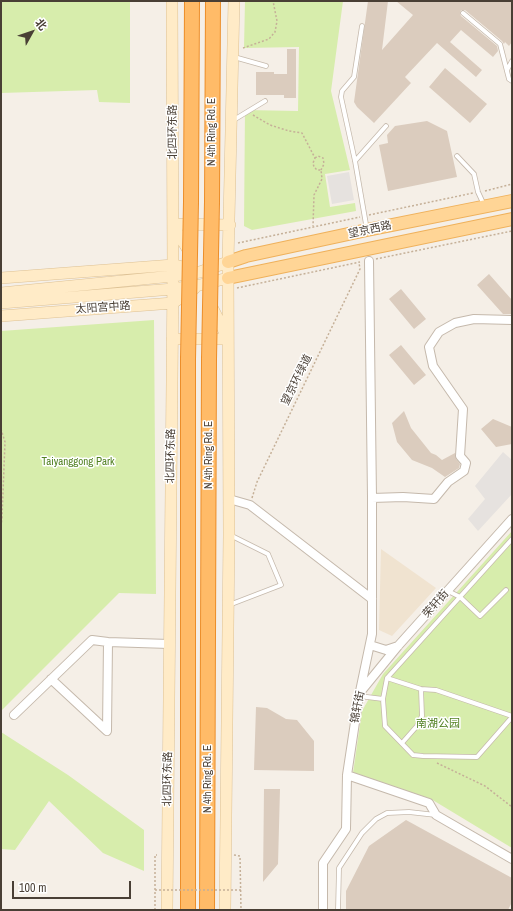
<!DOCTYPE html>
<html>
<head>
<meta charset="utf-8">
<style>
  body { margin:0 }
  #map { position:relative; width:513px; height:911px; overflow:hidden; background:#f5efe7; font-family:"Archivo Narrow","Noto Sans SC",sans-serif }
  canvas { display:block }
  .frame { position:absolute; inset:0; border:2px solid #493f35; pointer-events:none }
  .north { position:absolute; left:12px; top:12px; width:40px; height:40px; -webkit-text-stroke:3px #fff; paint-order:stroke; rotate:50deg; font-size:11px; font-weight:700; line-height:16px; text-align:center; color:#493f35 }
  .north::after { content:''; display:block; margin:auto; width:14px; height:18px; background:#493f35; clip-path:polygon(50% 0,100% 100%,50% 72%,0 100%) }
  .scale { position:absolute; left:12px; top:881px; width:119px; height:18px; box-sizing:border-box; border:2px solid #493f35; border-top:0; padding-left:5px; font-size:12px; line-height:14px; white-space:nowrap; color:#493f35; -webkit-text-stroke:3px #fff; paint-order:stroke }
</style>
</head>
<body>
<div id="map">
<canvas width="513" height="911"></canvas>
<div class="frame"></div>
<div class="north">北</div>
<div class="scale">100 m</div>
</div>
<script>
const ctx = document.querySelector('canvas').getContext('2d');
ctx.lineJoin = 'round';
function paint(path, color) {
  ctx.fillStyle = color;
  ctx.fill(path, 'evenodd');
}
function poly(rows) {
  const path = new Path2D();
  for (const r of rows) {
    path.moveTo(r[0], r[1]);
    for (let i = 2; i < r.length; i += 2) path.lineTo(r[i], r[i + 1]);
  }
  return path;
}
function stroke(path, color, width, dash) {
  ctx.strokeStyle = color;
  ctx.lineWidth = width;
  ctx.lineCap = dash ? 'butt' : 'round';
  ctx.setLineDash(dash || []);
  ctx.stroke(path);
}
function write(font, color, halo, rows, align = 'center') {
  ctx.font = font + ' "Archivo Narrow","Noto Sans SC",sans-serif';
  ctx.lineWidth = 3;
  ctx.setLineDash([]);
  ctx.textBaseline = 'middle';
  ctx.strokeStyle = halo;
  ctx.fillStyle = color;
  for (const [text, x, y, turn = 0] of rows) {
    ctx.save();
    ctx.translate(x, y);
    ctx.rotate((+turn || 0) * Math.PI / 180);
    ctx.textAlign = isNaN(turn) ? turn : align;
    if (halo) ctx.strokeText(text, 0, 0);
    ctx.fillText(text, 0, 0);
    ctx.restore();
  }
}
paint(poly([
  [381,549,436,588,392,636,379,630]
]), '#f0e3d0');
paint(poly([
  [1,1,130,1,130,103,99,102,97,90,1,93],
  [245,1,343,1,331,91,350,170,325,174,330,207,355,203,356,211,252,230,244,226,245,110,298,111,299,47,244,48],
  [154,320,156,594,119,593,1,711,1,331],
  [512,531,512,848,431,799,353,773,362,711,383,674],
  [1,732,68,775,144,830,144,871,103,853,49,801,15,850,1,849]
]), '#d7edac');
paint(poly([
  [349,172,354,200,332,204,327,176],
  [503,452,512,460,512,494,478,531,468,519,485,499,475,486]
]), '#e6e2df');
paint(poly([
  [368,1,388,1,382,50,413,15,396,1,512,1,512,42,509,46,505,42,504,44,502,41,465,10,461,10,460,13,461,16,497,46,498,51,493,57,461,30,450,42,482,70,476,77,437,43,405,77,411,83,374,123,357,107,354,102],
  [287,49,296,49,296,98,284,98,284,95,256,95,256,72,274,72,274,74,287,74],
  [445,68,487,104,470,123,429,87],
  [427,121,447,131,457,177,388,191,379,145,388,143,387,135,395,126],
  [489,274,512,300,512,314,503,314,477,285],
  [401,289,426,319,414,329,389,299],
  [401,345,426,375,414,385,389,355],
  [404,411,411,428,431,453,436,455,442,460,455,453,456,459,460,464,459,468,445,477,432,468,412,460,397,442,392,423],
  [493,419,512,427,512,444,496,447,481,429],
  [256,707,267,708,286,719,297,720,314,741,314,771,254,770],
  [264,789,280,789,278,864,263,882],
  [406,820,512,878,512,902,508,910,346,910,346,891,369,846]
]), '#dbccbe');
const lane = poly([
  [463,13,500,44,509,79,512,81],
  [362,26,354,77,342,91,341,97,355,161,367,230],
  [234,57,266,66],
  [507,70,512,61],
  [232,121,265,101],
  [457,156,474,174,478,192,484,205],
  [355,161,386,126],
  [512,539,387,678,383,699,385,726,413,755,423,756,477,757,512,717],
  [448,591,460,597,480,616,506,590],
  [229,605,281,585,268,554,230,535],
  [387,678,421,689,436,690,512,716],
  [359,696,383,699],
  [402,743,417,726,422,716,421,689],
  [338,910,339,868,362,833,376,819,387,813,409,812,436,815]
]);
const street = poly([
  [372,498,403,497,434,499,448,482,464,471,466,463,460,456,463,409,433,366,429,347,439,332,455,323,474,319,512,320],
  [229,499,250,505,372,599],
  [370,645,386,650,398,646],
  [51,679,107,731,108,642],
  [362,690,398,646,512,519],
  [14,715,92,640,108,642,169,644],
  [347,775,429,803,436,815,512,859],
  [323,910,323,863,346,829,347,775,359,696,372,634,372,498,369,261]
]);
const secondary = poly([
  [173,224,230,225],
  [173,225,191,255],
  [1,278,173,265,179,266],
  [1,293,173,276,200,272,228,262],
  [1,303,173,289,200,285,228,278],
  [1,316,173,303,195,288],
  [172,339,228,339,210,303],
  [167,910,173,276,172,1],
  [225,910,229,535,228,262,234,1]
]);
const primary = poly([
  [228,262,246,256,367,230,512,201],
  [228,278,512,219]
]);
const highway = poly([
  [191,202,192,1],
  [212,202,213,1],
  [188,910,188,359],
  [207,910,209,359]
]);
stroke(lane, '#c5b9ac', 5.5);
stroke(street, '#c5b9ac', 10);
stroke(secondary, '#ddc194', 12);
stroke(primary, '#efb15b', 14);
stroke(highway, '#ec8e2a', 16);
stroke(poly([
  [243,48,269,39,275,32,277,21,273,1],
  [253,115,270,125,289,131,302,133,315,158,313,163,314,167,317,170,321,170,322,179,314,195,313,226],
  [315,158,318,156,323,158,324,164,321,170],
  [485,191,512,184],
  [369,215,473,193],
  [238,243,360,217],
  [376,259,512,231],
  [237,288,360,262],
  [1,429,5,442,2,518,1,526],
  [252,498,257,482,360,269,359,263],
  [437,763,485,786,512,807],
  [234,855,240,856,241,910],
  [155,910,155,855,157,855]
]), '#c5b098', 1.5, [2, 2]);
stroke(lane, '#fff', 4);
stroke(street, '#fff', 8);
stroke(secondary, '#ffebc7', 11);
stroke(primary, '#ffd596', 12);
stroke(highway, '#ffbb68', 14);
const highwayBridge = poly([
  [188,359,191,202],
  [209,359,212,202]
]);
stroke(highwayBridge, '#ec8e2a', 16, []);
stroke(poly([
  [155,890,241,890]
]), '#c5b098', 1.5, [2, 2]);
stroke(highwayBridge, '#ffbb68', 14);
write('11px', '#493f35', '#fff', [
  ["北四环东路",173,132,-90],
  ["N 4th Ring Rd. E",212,132,-90],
  ["望京西路",370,230,-12],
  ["太阳宫中路",103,308,-4],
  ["望京环绿道",297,380,-64],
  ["N 4th Ring Rd. E",209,455,-90],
  ["北四环东路",171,456,-89],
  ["荣轩街",436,604,-48],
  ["锦轩街",358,707,-79],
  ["北四环东路",168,779,-89],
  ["N 4th Ring Rd. E",208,779,-90]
]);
write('11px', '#518122', '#fff', [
  ["Taiyanggong Park",78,462],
  ["南湖公园",438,724]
]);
</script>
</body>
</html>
